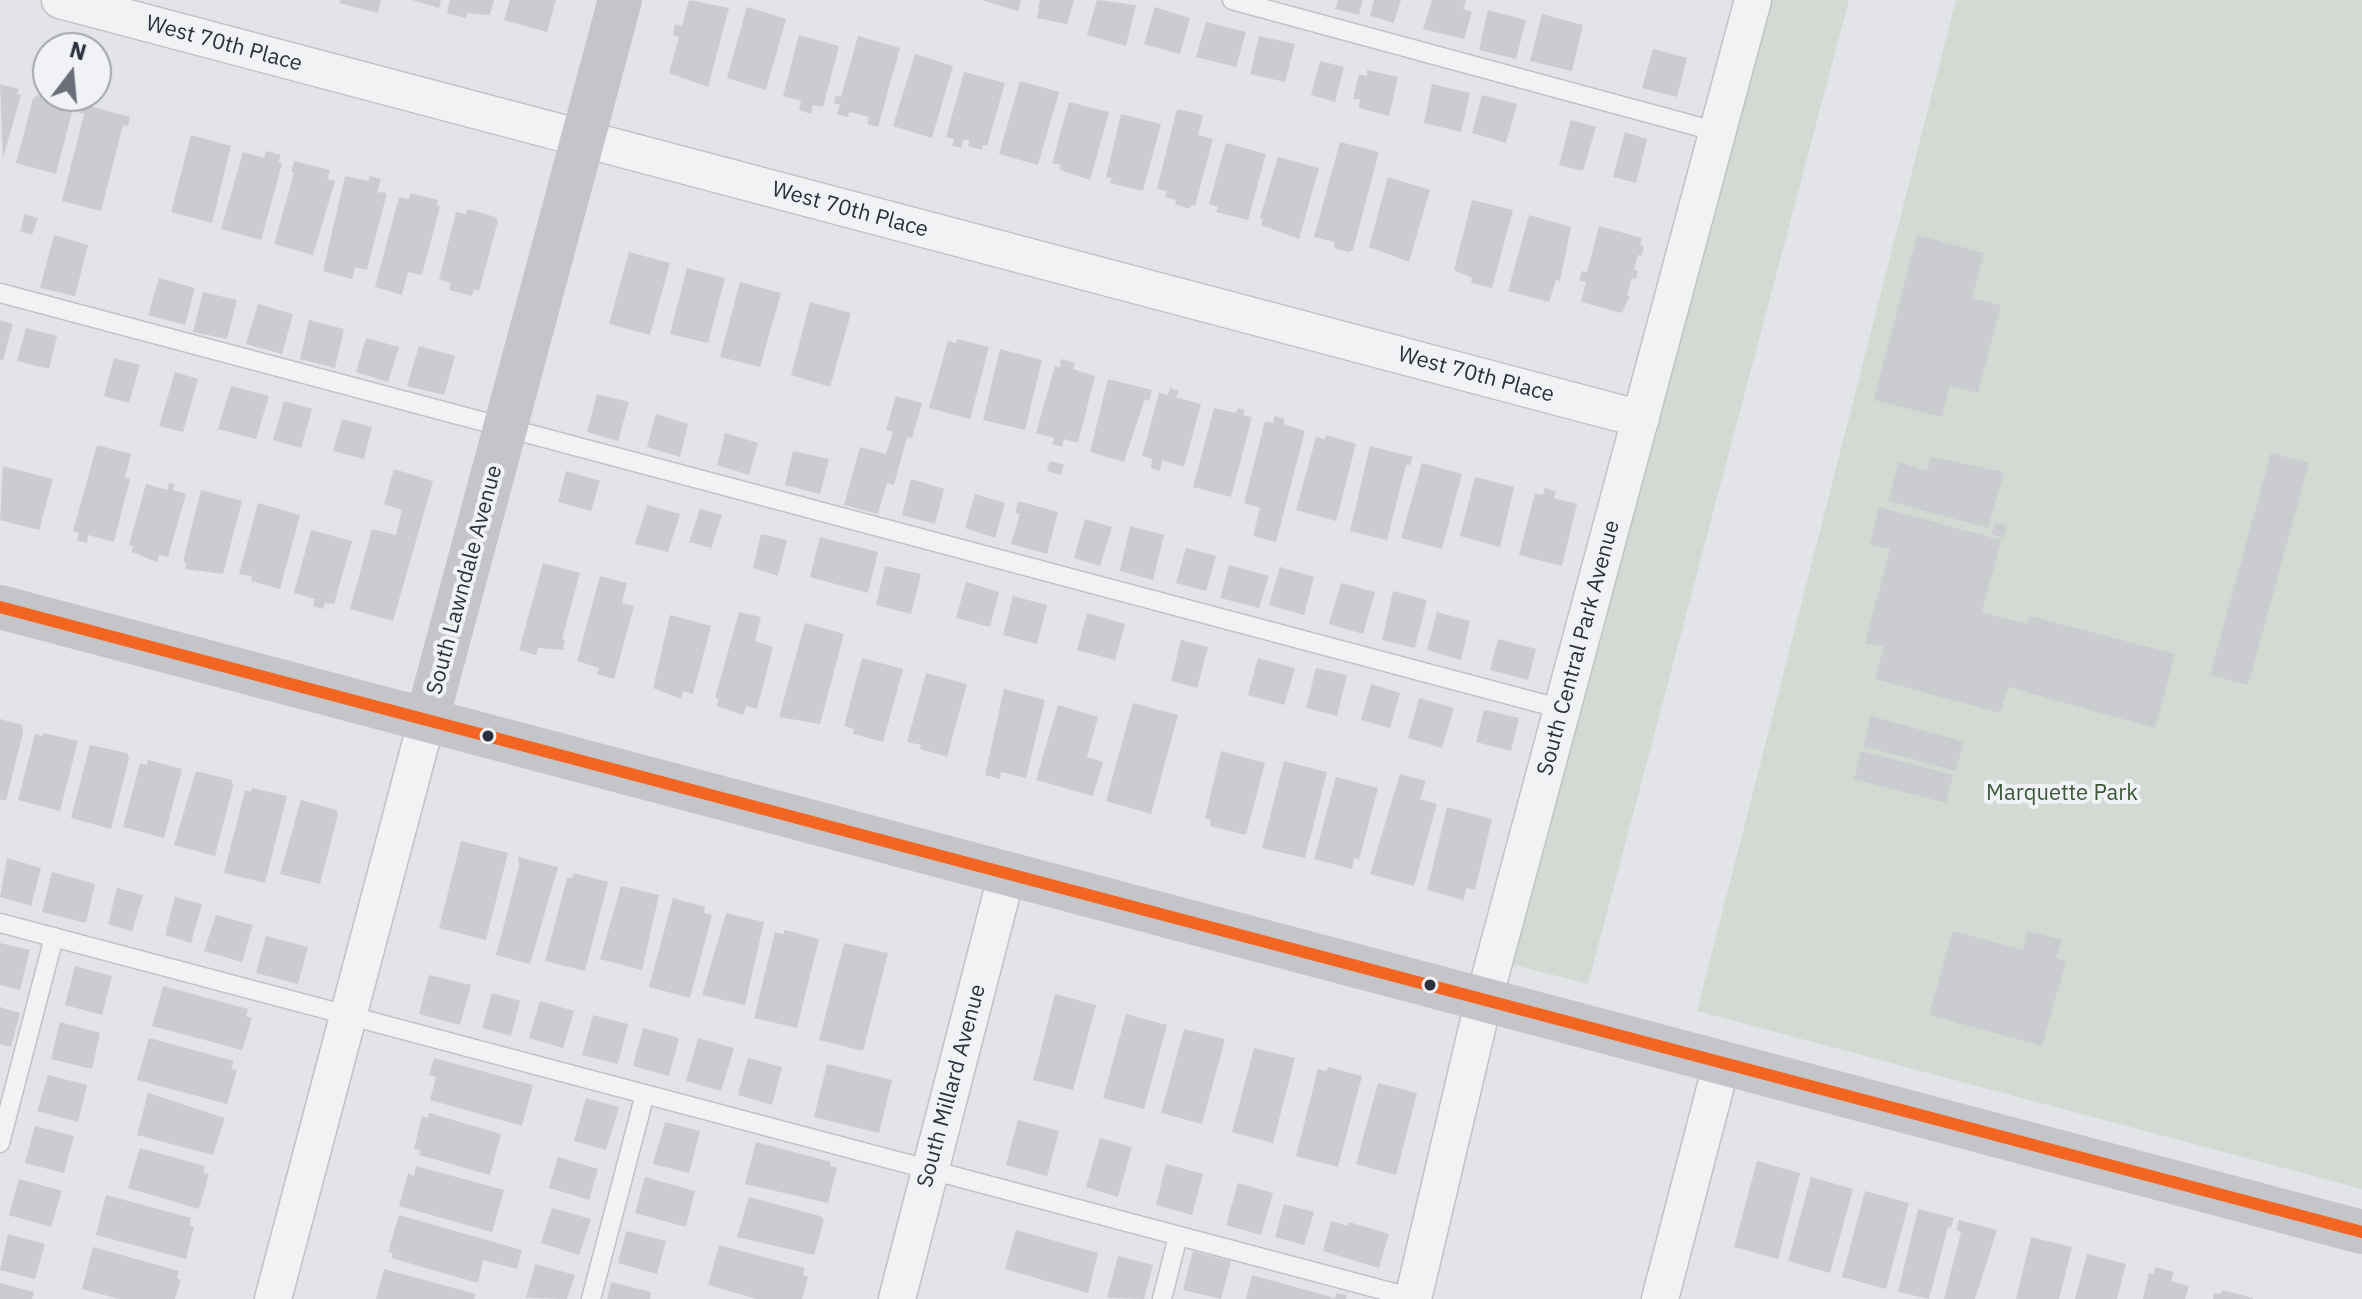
<!DOCTYPE html>
<html>
<head>
<meta charset="utf-8">
<style>
  body { margin:0 }
  #map { position:relative; width:2362px; height:1299px; overflow:hidden; background:#e2e4e7; font-family:"IBM Plex Sans",sans-serif }
  canvas { display:block }
  .north { position:absolute; left:32px; top:32px; width:80px; height:80px; box-sizing:border-box; background:#f0f2f6; border:2px solid #a1a4ac; border-radius:50%; rotate:16deg; font-size:22px; font-weight:700; line-height:32px; text-align:center; color:#2b303e }
  .north::after { content:''; display:block; margin:auto; width:28px; height:36px; background:#6b6f79; clip-path:polygon(50% 0,100% 100%,50% 72%,0 100%) }
</style>
</head>
<body>
<div id="map">
<canvas width="2362" height="1299"></canvas>
<div class="north">N</div>
</div>
<script>
const ctx = document.querySelector('canvas').getContext('2d');
ctx.lineJoin = 'round';
function paint(path, color) {
  ctx.fillStyle = color;
  ctx.fill(path, 'evenodd');
}
function poly(rows) {
  const path = new Path2D();
  for (const r of rows) {
    path.moveTo(r[0], r[1]);
    for (let i = 2; i < r.length; i += 2) path.lineTo(r[i], r[i + 1]);
  }
  return path;
}
function stroke(path, color, width, dash) {
  ctx.strokeStyle = color;
  ctx.lineWidth = width;
  ctx.lineCap = dash ? 'butt' : 'round';
  ctx.setLineDash(dash || []);
  ctx.stroke(path);
}
function write(font, color, halo, rows, align = 'center') {
  ctx.font = font + ' "IBM Plex Sans",sans-serif';
  ctx.lineWidth = 8;
  ctx.setLineDash([]);
  ctx.textBaseline = 'middle';
  ctx.strokeStyle = halo;
  ctx.fillStyle = color;
  for (const [text, x, y, turn = 0] of rows) {
    ctx.save();
    ctx.translate(x, y);
    ctx.rotate((+turn || 0) * Math.PI / 180);
    ctx.textAlign = isNaN(turn) ? turn : align;
    if (halo) ctx.strokeText(text, 0, 0);
    ctx.fillText(text, 0, 0);
    ctx.restore();
  }
}
paint(poly([
  [1770,0,1849,0,1588,984,1511,964],
  [1956,0,2362,0,2362,1189,1697,1011]
]), '#d2dad3');
paint(poly([
  [340,0,381,0,378,13,339,3],
  [412,0,441,0,439,8],
  [450,0,494,0,490,15,467,13,466,18,447,13],
  [510,0,556,0,547,32,504,20],
  [689,0,729,8,708,87,669,73,679,37,673,35,675,24,682,26],
  [981,0,1021,0,1018,11],
  [1040,0,1074,0,1067,24,1037,18],
  [1097,0,1136,5,1126,46,1087,35],
  [1338,0,1363,0,1359,15,1335,9],
  [1374,0,1401,0,1394,23,1370,16],
  [1432,0,1466,0,1463,9,1472,12,1464,39,1423,29],
  [747,7,786,19,766,90,727,78],
  [1155,7,1190,18,1180,54,1144,44],
  [1488,10,1526,20,1516,59,1479,50],
  [1542,14,1583,25,1572,71,1530,61],
  [1206,22,1246,32,1236,67,1196,57],
  [799,35,839,46,823,107,813,105,811,114,799,110,801,101,783,96],
  [858,36,900,48,878,127,867,124,869,117,849,112,848,117,837,114,840,105,834,103,836,95,841,97],
  [1259,36,1295,44,1285,82,1250,74],
  [1653,49,1687,58,1677,97,1642,88],
  [915,54,953,66,932,138,893,126],
  [1320,61,1344,67,1335,102,1311,95],
  [1367,70,1398,77,1389,116,1359,108,1360,99,1353,99,1359,74,1367,76],
  [964,72,1005,83,987,146,983,145,982,150,968,146,970,141,964,139,961,148,952,146,954,139,946,137],
  [1020,81,1059,92,1038,165,999,154],
  [0,84,19,89,17,94,21,95,3,158],
  [1432,84,1470,93,1461,132,1424,123],
  [37,95,74,104,56,174,16,163,33,99],
  [1482,95,1517,104,1506,143,1472,133],
  [1069,102,1109,112,1090,180,1060,170,1061,165,1052,163],
  [82,104,130,117,128,126,123,125,101,211,62,201,84,114,79,113],
  [1177,109,1203,115,1198,135,1213,139,1195,206,1191,205,1190,209,1175,204,1176,200,1165,197,1167,191,1157,189],
  [1121,114,1161,124,1143,191,1110,183,1112,178,1106,177],
  [1571,120,1596,127,1583,171,1559,165],
  [1625,132,1647,139,1636,183,1613,177],
  [191,135,231,146,212,223,171,212],
  [1340,142,1379,152,1353,250,1348,252,1334,248,1334,242,1314,237],
  [1226,143,1266,154,1248,220,1216,212,1218,207,1209,204],
  [266,151,281,155,278,162,282,164,261,240,221,229,243,152,264,158],
  [1278,157,1319,168,1299,239,1261,225,1263,219,1260,218],
  [294,161,330,170,327,179,335,181,313,255,274,244,294,173,291,172],
  [345,176,368,181,370,176,381,179,377,192,387,193,367,270,355,267,352,279,323,271],
  [1388,177,1430,190,1409,262,1369,247],
  [410,193,438,200,436,205,440,206,422,275,408,272,402,295,375,287,399,197,409,199],
  [1472,200,1513,210,1492,288,1471,283,1472,278,1454,270],
  [468,209,495,217,498,221,479,291,474,289,472,296,449,290,451,283,439,279,456,212,466,214],
  [25,214,38,218,32,235,20,231],
  [1529,215,1571,227,1560,281,1556,280,1549,302,1508,291],
  [1599,226,1642,238,1640,245,1644,247,1642,256,1638,255,1634,270,1638,271,1636,279,1632,278,1627,295,1630,296,1622,313,1581,302,1586,282,1579,280,1582,271,1587,272],
  [54,235,88,245,75,296,40,288],
  [1917,235,1984,253,1972,298,2001,305,1978,393,1950,386,1942,417,1874,400],
  [629,252,670,263,650,335,609,324],
  [687,268,725,278,708,343,670,334],
  [159,278,195,288,185,325,148,315],
  [740,282,781,293,760,367,720,357],
  [203,292,237,300,227,339,193,332],
  [810,302,851,313,830,387,791,375],
  [258,304,293,314,282,354,246,344],
  [0,320,13,324,3,360,0,359],
  [309,320,344,329,335,368,300,359],
  [26,328,57,336,49,369,17,361],
  [366,338,399,347,388,382,356,372],
  [957,339,989,347,970,419,929,408,948,341,956,343],
  [419,346,455,356,444,395,407,386],
  [1000,349,1042,360,1025,430,983,420],
  [114,358,140,365,129,403,104,396],
  [1061,359,1075,363,1073,369,1095,376,1078,443,1064,439,1062,447,1052,444,1054,438,1036,433,1055,366,1060,368],
  [175,372,198,379,183,432,159,426],
  [1108,379,1152,390,1149,401,1145,399,1124,462,1090,452],
  [231,386,269,396,256,439,218,429],
  [1170,388,1179,391,1176,397,1201,404,1184,467,1162,460,1160,471,1151,468,1152,459,1142,456,1159,393,1168,395],
  [597,394,629,402,618,441,587,432],
  [896,396,922,403,912,438,907,437,894,485,887,483,878,514,844,505,860,447,886,454,893,432,886,430],
  [284,401,312,409,301,448,273,440],
  [1214,408,1236,413,1238,408,1245,410,1243,415,1252,417,1231,497,1193,487],
  [656,414,688,424,680,457,647,447],
  [1275,416,1285,419,1284,424,1305,431,1276,542,1253,536,1260,508,1244,503,1265,421,1273,423],
  [342,419,372,427,364,459,333,451],
  [725,433,758,443,749,475,717,465],
  [1326,435,1356,444,1336,521,1296,510,1316,437,1325,439],
  [97,445,131,454,125,478,130,479,114,542,88,535,87,543,77,541,79,533,73,531],
  [1370,446,1413,457,1410,465,1406,465,1387,540,1350,531],
  [793,451,829,459,820,494,785,485],
  [2271,453,2309,463,2248,685,2210,675],
  [1931,457,2004,472,1988,528,1888,501,1899,462,1927,471],
  [1050,461,1064,465,1061,475,1047,471],
  [1422,463,1462,474,1442,549,1401,538],
  [3,466,53,479,39,530,0,520],
  [394,469,433,481,393,621,350,609,372,529,396,535,402,510,384,504],
  [566,471,600,481,591,511,558,502],
  [1475,477,1514,487,1500,547,1460,536],
  [911,479,944,489,935,524,902,515],
  [169,483,175,484,173,490,186,494,168,557,159,555,157,562,132,552,133,546,129,545,146,484,167,490],
  [1545,488,1556,491,1554,498,1577,504,1562,566,1519,555,1535,493,1543,495],
  [201,490,242,501,223,574,185,569,187,563,183,561],
  [975,494,1005,503,995,538,965,528],
  [1018,501,1058,512,1047,554,1011,544,1020,514,1015,513],
  [258,503,300,515,280,589,251,581,252,576,239,574],
  [647,505,680,514,668,552,635,544],
  [1879,507,2001,540,1982,612,2027,624,2030,616,2175,654,2155,728,2008,687,2000,713,1875,679,1884,646,1865,644,1890,549,1870,545],
  [700,509,722,515,711,548,689,542],
  [1085,519,1112,527,1100,566,1074,558],
  [1995,522,2007,526,2003,538,1991,534],
  [1130,526,1164,535,1153,580,1120,571],
  [311,530,352,541,334,604,325,603,323,609,313,606,315,599,294,593],
  [761,534,787,540,778,576,753,568],
  [820,537,878,552,868,593,810,577],
  [1186,548,1216,556,1206,591,1176,583],
  [543,563,580,573,562,639,565,640,563,650,538,648,536,655,519,650],
  [1229,565,1269,576,1259,608,1220,598],
  [885,566,921,574,911,614,876,605],
  [1280,567,1314,577,1304,615,1269,605],
  [600,576,627,583,622,603,634,606,614,679,597,674,599,668,577,661],
  [966,582,999,592,990,627,956,618],
  [1341,583,1375,592,1363,634,1329,624],
  [1393,591,1427,600,1415,648,1382,640],
  [1013,596,1047,605,1037,644,1003,635],
  [739,612,761,617,755,641,773,647,757,709,746,706,743,715,717,706,719,699,715,698],
  [1437,612,1470,621,1461,660,1427,650],
  [1087,613,1125,624,1115,660,1077,650],
  [670,615,711,626,693,694,683,691,681,699,653,688],
  [805,623,844,634,820,724,779,717],
  [1498,639,1536,649,1528,680,1490,670],
  [1181,640,1208,647,1197,688,1171,681],
  [862,658,903,669,883,742,853,734,854,729,844,726],
  [1258,658,1295,668,1284,705,1248,695],
  [1316,668,1347,675,1337,716,1306,708],
  [926,673,967,684,947,757,920,749,921,745,907,742],
  [1371,684,1400,693,1390,728,1361,720],
  [1004,689,1045,700,1026,778,1001,772,1000,779,985,775],
  [1419,698,1454,708,1442,748,1408,738],
  [1133,703,1178,715,1151,814,1106,801],
  [1058,705,1098,717,1087,757,1103,762,1093,796,1036,780],
  [1484,710,1519,718,1511,751,1476,742],
  [1871,716,1964,742,1956,771,1863,746],
  [0,719,22,725,23,732,6,801,0,799],
  [44,733,78,741,60,811,18,800,35,734,42,736],
  [90,745,127,753,129,758,111,829,71,818],
  [1221,751,1265,763,1246,835,1210,826,1211,820,1205,818],
  [1861,751,1953,775,1946,803,1854,779],
  [148,760,182,769,164,838,123,827,140,763,147,765],
  [1284,761,1327,772,1305,858,1262,848],
  [196,771,232,780,233,786,215,856,174,845],
  [1400,774,1426,781,1420,799,1437,804,1414,886,1370,874],
  [1336,777,1378,788,1359,860,1354,858,1352,869,1314,859],
  [252,788,287,796,265,883,224,873,245,790,251,792],
  [301,800,336,810,338,814,320,884,280,874],
  [1447,807,1492,819,1475,890,1467,888,1463,900,1427,890],
  [461,841,508,853,486,940,439,928],
  [518,857,558,867,530,964,496,955,519,867],
  [7,858,41,868,31,906,0,897],
  [52,872,95,884,86,923,42,912],
  [574,873,608,882,585,971,545,961,567,878,572,878],
  [621,886,659,895,642,970,600,959],
  [117,888,143,895,132,931,108,924],
  [175,897,202,904,191,943,165,935],
  [673,898,705,907,704,913,712,915,690,998,649,987],
  [726,913,764,922,745,1005,702,995],
  [216,915,253,925,242,962,204,951],
  [785,930,819,939,797,1028,754,1018,775,932,783,934],
  [1953,931,2023,950,2028,931,2062,940,2056,958,2066,961,2042,1046,1929,1015],
  [266,936,308,947,298,984,256,973],
  [0,943,30,950,20,990,0,985],
  [844,943,888,953,863,1051,819,1040],
  [75,966,112,976,102,1015,65,1005],
  [429,975,471,985,460,1025,419,1014],
  [163,986,248,1009,246,1016,252,1018,242,1050,152,1026],
  [492,993,520,1001,511,1036,482,1028],
  [1055,994,1096,1005,1073,1090,1033,1080],
  [540,1001,574,1011,563,1048,529,1038],
  [0,1007,20,1013,11,1047,0,1044],
  [1126,1014,1167,1025,1144,1109,1103,1098],
  [593,1015,628,1024,618,1064,582,1055],
  [60,1022,100,1033,92,1069,51,1059],
  [643,1028,679,1038,669,1076,633,1066],
  [1184,1029,1225,1039,1202,1124,1161,1113],
  [149,1038,234,1061,231,1069,237,1070,227,1104,137,1080],
  [698,1038,734,1048,721,1091,686,1081],
  [1254,1048,1295,1058,1273,1143,1232,1132],
  [434,1058,533,1085,522,1126,430,1100,436,1077,429,1075],
  [748,1058,782,1067,772,1105,738,1095],
  [827,1064,892,1080,879,1133,814,1117],
  [1328,1067,1362,1076,1338,1167,1296,1156,1318,1069,1326,1071],
  [48,1075,87,1085,78,1122,37,1111],
  [1378,1083,1417,1093,1396,1175,1356,1164],
  [148,1093,225,1118,213,1155,137,1135],
  [586,1098,619,1107,606,1150,574,1141],
  [429,1113,501,1134,490,1175,419,1155,420,1150,414,1149,422,1116,428,1118],
  [1018,1120,1059,1131,1047,1176,1006,1165],
  [665,1122,700,1131,689,1173,653,1164],
  [35,1126,74,1136,64,1173,25,1163],
  [1100,1138,1132,1147,1118,1197,1086,1187],
  [756,1142,831,1162,830,1166,837,1168,828,1203,745,1184],
  [140,1148,205,1166,203,1173,209,1174,199,1209,128,1188],
  [558,1157,598,1169,589,1200,549,1188],
  [1757,1161,1800,1173,1778,1259,1734,1247],
  [1166,1164,1203,1174,1192,1215,1156,1205],
  [416,1166,504,1190,492,1232,399,1206,408,1173,414,1176],
  [645,1177,695,1191,686,1227,635,1213],
  [1811,1177,1853,1189,1830,1273,1788,1261],
  [19,1179,62,1191,51,1227,9,1215],
  [1238,1183,1273,1193,1261,1235,1226,1225],
  [1865,1191,1909,1203,1886,1289,1842,1277],
  [106,1195,191,1218,189,1225,194,1227,186,1259,96,1235],
  [749,1197,820,1216,824,1220,814,1255,737,1237],
  [1284,1204,1314,1212,1304,1245,1275,1237],
  [552,1208,591,1219,579,1255,541,1243],
  [1918,1209,1954,1218,1951,1228,1948,1227,1929,1299,1898,1292],
  [399,1215,522,1250,517,1269,483,1260,478,1283,391,1258,393,1253,388,1252],
  [1959,1220,1997,1230,1975,1299,1944,1299,1961,1232,1956,1230],
  [1331,1221,1348,1226,1349,1222,1389,1234,1379,1268,1323,1251],
  [1016,1230,1098,1253,1088,1293,1005,1269],
  [626,1231,666,1241,657,1274,618,1263],
  [8,1234,45,1244,35,1279,0,1270],
  [2031,1237,2072,1247,2059,1299,2016,1299],
  [719,1245,805,1268,803,1275,808,1277,802,1299,757,1299,708,1285],
  [93,1247,179,1271,177,1278,181,1280,175,1299,119,1299,82,1289],
  [1193,1251,1231,1261,1221,1299,1183,1290],
  [2087,1254,2126,1264,2117,1299,2075,1299],
  [1118,1256,1153,1265,1144,1299,1107,1298],
  [535,1264,575,1275,567,1299,526,1298],
  [2155,1267,2174,1272,2171,1281,2189,1286,2185,1299,2143,1299,2149,1273,2154,1274],
  [384,1269,476,1294,474,1299,376,1299],
  [1252,1275,1335,1298,1336,1293,1347,1295,1346,1299,1246,1299],
  [611,1282,651,1292,650,1299,607,1299],
  [0,1283,34,1292,32,1299,0,1299],
  [2222,1290,2253,1298,2253,1299,2213,1299,2214,1293,2221,1294]
]), '#cbcccf');
const lane = poly([
  [1232,0,1718,132],
  [0,293,1562,709],
  [0,923,1413,1298],
  [0,1143,54,937],
  [591,1299,645,1094],
  [1162,1299,1178,1236]
]);
const street = poly([
  [60,0,1641,419],
  [273,1299,427,719],
  [897,1299,1007,873],
  [1413,1299,1484,999,1753,0],
  [1660,1299,1722,1062]
]);
stroke(lane, '#c1c2c5', 21);
stroke(street, '#c1c2c5', 39);
stroke(lane, '#f1f2f4', 18);
stroke(street, '#f1f2f4', 36);
stroke(poly([
  [0,607,2362,1232],
  [427,719,620,0]
]), '#c3c5c8', 44);
stroke(poly([
  [0,607,2362,1232]
]), '#f26522', 12);
for (const [x, y, r, color] of [
  [488,736,7,"#2b303e"],
  [1430,985,7,"#2b303e"]
]) {
  const dot = new Path2D();
  dot.arc(x, y, r, 0, 2 * Math.PI);
  ctx.fillStyle = color;
  ctx.fill(dot);
  stroke(dot, '#f0f2f6', 3);
}
write('22px', '#2b303e', '#f0f2f6', [
  ["West 70th Place",224,44,15],
  ["West 70th Place",850,210,15],
  ["West 70th Place",1476,375,15],
  ["South Lawndale Avenue",465,580,-75],
  ["South Central Park Avenue",1579,648,-75],
  ["South Millard Avenue",952,1086,-75]
]);
write('22px', '#3c5839', '#f0f2f6', [
  ["Marquette Park",2062,794]
]);
</script>
</body>
</html>
